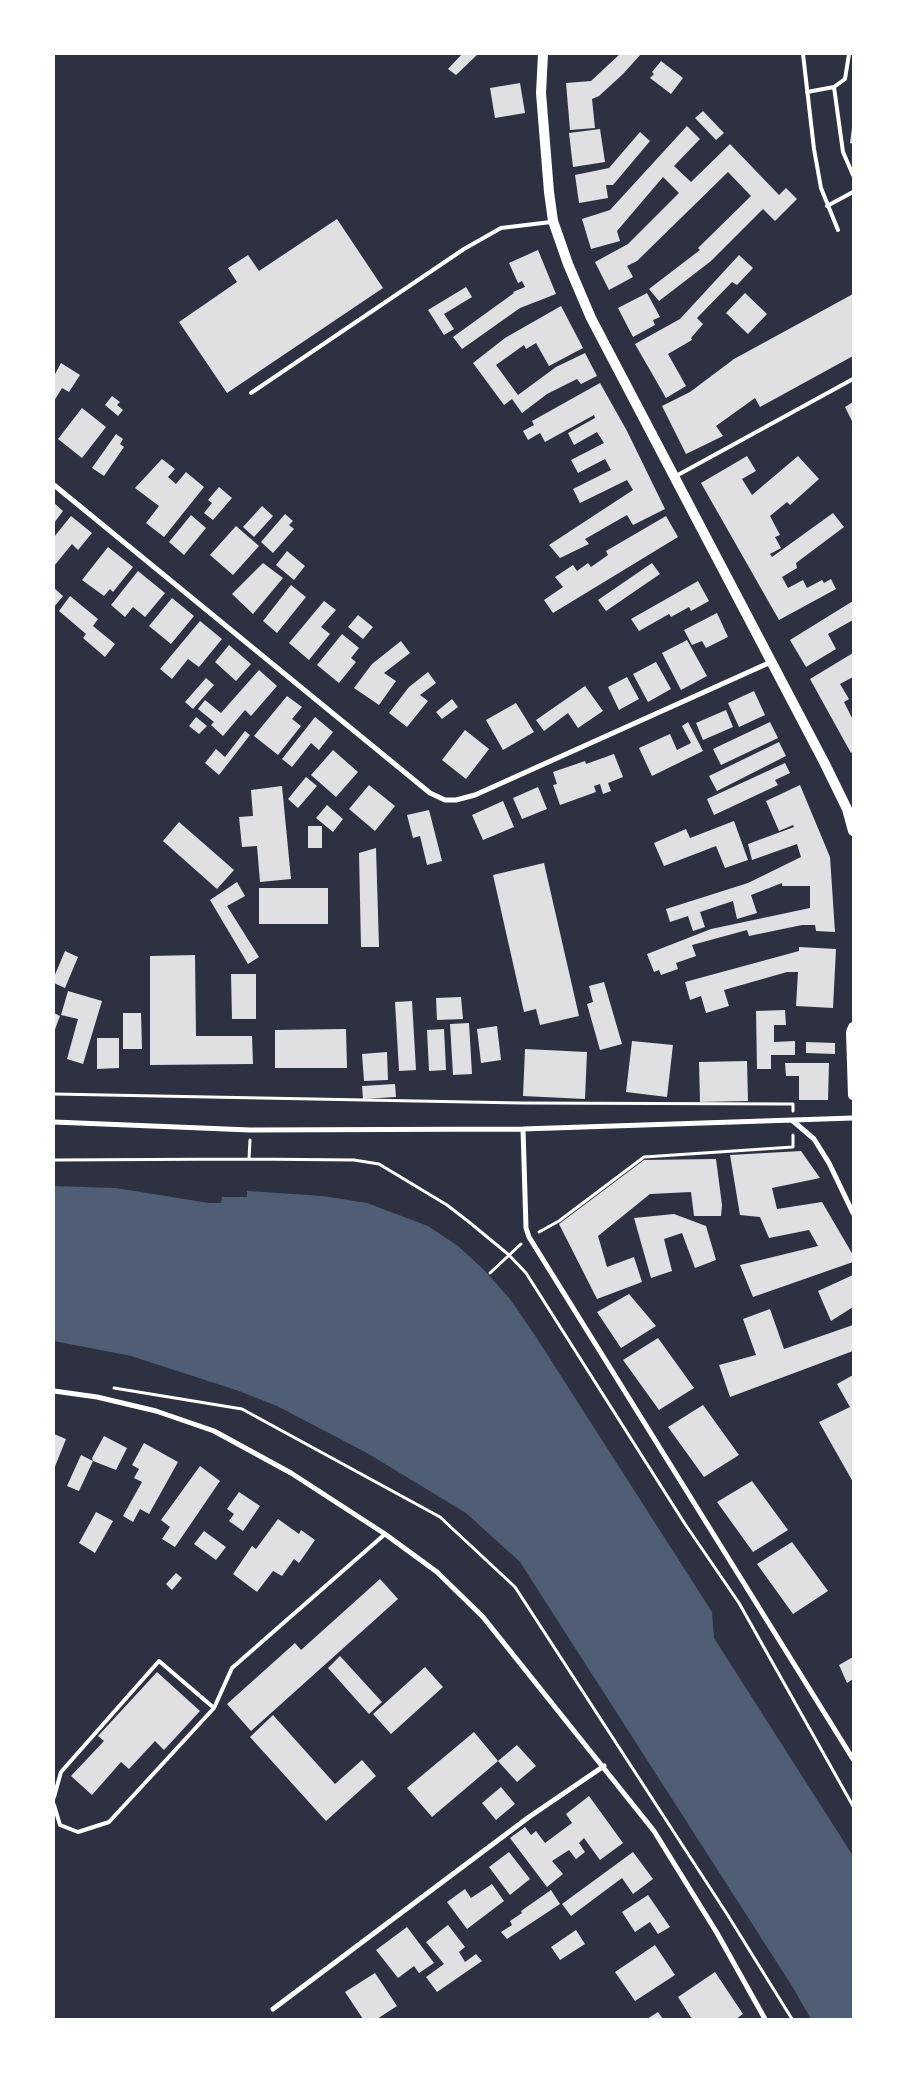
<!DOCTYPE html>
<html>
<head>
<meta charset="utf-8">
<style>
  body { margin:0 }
  #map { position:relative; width:907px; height:2073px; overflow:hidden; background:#2d3142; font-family:"DM Sans",sans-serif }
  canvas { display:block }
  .frame { position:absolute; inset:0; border:55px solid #fff; pointer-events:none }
</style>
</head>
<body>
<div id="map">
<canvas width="907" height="2073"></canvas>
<div class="frame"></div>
</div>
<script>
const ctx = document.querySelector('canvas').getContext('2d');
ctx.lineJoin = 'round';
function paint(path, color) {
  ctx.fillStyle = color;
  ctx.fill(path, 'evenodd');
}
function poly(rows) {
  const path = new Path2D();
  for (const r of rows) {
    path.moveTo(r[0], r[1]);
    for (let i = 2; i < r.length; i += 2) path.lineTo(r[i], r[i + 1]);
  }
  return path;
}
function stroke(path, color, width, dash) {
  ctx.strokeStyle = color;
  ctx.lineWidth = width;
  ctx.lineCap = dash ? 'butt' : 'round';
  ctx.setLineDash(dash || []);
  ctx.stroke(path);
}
paint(poly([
  [54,1186,116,1188,209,1203,221,1203,222,1197,247,1197,247,1191,323,1196,367,1203,428,1226,458,1246,484,1270,510,1299,536,1337,712,1612,714,1638,853,1856,853,2019,811,2019,792,1986,520,1562,466,1513,367,1453,277,1406,239,1391,131,1356,54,1341]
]), '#4f5d75');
paint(poly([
  [462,54,478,54,456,75,448,69],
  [620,54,641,54,623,74,599,96,592,99,595,128,570,130,566,83,591,81],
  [661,61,683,78,671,94,650,78,654,74,652,72],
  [520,83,525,113,495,118,490,88],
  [703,111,724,133,716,140,695,118],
  [687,126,700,139,674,166,691,182,730,144,779,195,786,188,797,199,775,221,763,209,711,261,659,301,649,289,700,250,698,248,751,196,728,172,637,261,627,266,633,277,609,290,595,262,628,244,679,193,663,177,617,231,620,241,591,249,582,219,610,210],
  [852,128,853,128,853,144,850,143],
  [600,129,605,162,573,167,569,133],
  [640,132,650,141,613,185,606,185,608,198,579,203,575,175,609,168],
  [337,219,383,288,227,393,179,322,237,282,228,268,248,255,259,271],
  [538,250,556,294,520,308,462,349,453,337,514,293,513,292,525,287,522,281,518,283,509,263],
  [739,255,753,268,737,285,732,282,697,318,703,324,691,338,692,340,668,354,686,386,666,398,635,344,680,319],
  [466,287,472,297,444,314,454,329,444,335,428,310],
  [647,293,660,317,653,320,655,325,633,337,618,308],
  [745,293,767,314,748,334,726,313],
  [853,294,853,356,760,407,755,398,716,426,723,436,686,454,662,406,690,392,734,359],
  [561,306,583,348,549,366,536,343,526,349,524,345,496,365,518,395,556,367,585,353,597,376,581,384,577,379,547,394,522,413,512,399,504,405,473,363,505,338],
  [61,363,80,375,69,392,62,388,54,401,54,376],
  [600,383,627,431,665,509,633,525,627,515,585,539,589,544,560,558,549,545,633,490,627,480,580,503,573,489,611,470,605,459,578,473,571,460,604,443,597,432,574,445,568,433,595,418,594,415,545,442,540,433,528,440,523,431,534,425,532,421],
  [112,396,120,402,117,405,123,410,118,416,105,405],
  [853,402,853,423,845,407],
  [82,408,106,427,82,458,58,439],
  [116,434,123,439,120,444,124,447,104,476,92,468],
  [747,456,756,471,742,479,752,495,798,456,819,479,790,505,787,502,770,516,780,535,775,537,781,548,770,554,772,557,833,513,844,527,796,563,797,568,782,577,788,588,803,580,807,588,822,580,824,583,831,579,836,589,779,620,701,483],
  [162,459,175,469,168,477,176,484,186,472,204,487,164,537,146,523,159,506,135,488],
  [219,487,232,498,213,520,204,513,212,503,208,500],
  [54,503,63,511,54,523],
  [262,506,273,516,254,537,243,527],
  [285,514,293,521,289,525,294,529,273,553,261,542],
  [191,515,206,528,184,555,169,542],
  [71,516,92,533,78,550,72,544,54,566,54,537],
  [666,516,678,537,553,613,544,600,563,587,555,577,573,565,577,571,588,563,591,567,608,555,606,551],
  [236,526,259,546,233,575,210,555],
  [108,547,133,567,113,592,110,589,104,596,82,580],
  [287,551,305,566,294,580,276,565],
  [263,563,283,578,253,614,232,594],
  [652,563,660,574,606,611,598,600],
  [138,571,165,593,145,617,133,607,125,617,111,605],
  [698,581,709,601,691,611,689,607,671,617,669,614,639,631,631,619],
  [291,585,306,597,277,633,263,621],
  [54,588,63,596,54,607],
  [70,596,98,619,93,626,115,644,105,657,83,638,86,634,59,611],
  [172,598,194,616,171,644,149,626],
  [324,601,336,610,321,627,330,634,309,660,289,643],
  [853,601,853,620,828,634,836,649,806,667,790,640],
  [717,613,728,637,706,648,702,641,692,645,684,630],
  [358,615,373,627,363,639,348,627],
  [200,621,222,639,199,667,188,659,172,679,160,669],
  [342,634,359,648,351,658,356,662,339,683,317,665],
  [687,640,707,676,681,690,662,653],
  [401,641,410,653,384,673,396,681,379,705,354,688,372,664],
  [229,645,251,664,236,681,215,662],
  [853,653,853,677,840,684,849,699,844,702,853,720,853,751,851,753,810,679],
  [656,662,671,689,648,702,633,674],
  [259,670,277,686,251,716,245,710,223,736,211,725,214,722,198,709,205,700,221,713],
  [428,672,436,683,420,695,428,701,407,727,389,713,409,687],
  [627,677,639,699,619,710,608,687],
  [206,678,214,685,193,709,185,702],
  [585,686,603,711,578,728,568,713,544,731,536,720],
  [754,691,765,715,739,727,728,703],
  [287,696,302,707,292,719,301,726,278,755,254,736],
  [452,699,458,707,442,719,436,712],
  [516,703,534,732,503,750,486,720],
  [726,710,733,727,703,740,696,723],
  [196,717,207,726,199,734,189,726],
  [315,717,333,732,319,750,311,743,292,767,282,759],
  [688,722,703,751,652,776,639,748,670,734,677,750,691,743,682,726],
  [770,722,778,738,721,765,713,749],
  [465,730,489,749,466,779,442,760],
  [245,731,250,735,219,775,205,763,216,749,225,757],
  [779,742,786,756,717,791,709,776],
  [333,750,358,772,336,797,311,775],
  [614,754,623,777,608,783,611,791,603,794,600,784,594,786,596,792,560,805,553,785,557,784,553,772,585,761,586,764],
  [785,763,790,773,775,780,778,785,714,815,707,799],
  [306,777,317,786,298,808,288,799],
  [369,785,395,806,375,831,349,809],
  [800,785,830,857,835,932,816,931,815,925,802,925,749,936,747,930,692,945,696,956,676,963,678,969,661,975,659,970,654,972,647,954,711,929,810,908,810,886,782,886,782,883,751,895,757,913,737,919,733,901,700,912,705,927,693,931,688,916,670,922,666,909,748,883,801,857,797,844,752,860,748,844,794,827,793,825,779,831,766,801],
  [282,786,291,879,260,882,257,846,242,847,239,817,253,816,251,790],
  [538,787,547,809,522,819,513,798],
  [503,801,514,827,483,840,472,815],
  [327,805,343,819,333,832,316,818],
  [429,810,442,861,427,865,420,836,413,838,407,815],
  [734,821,748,860,725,868,716,846,664,866,654,843,686,829,690,838],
  [179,822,234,870,217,889,163,841],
  [308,826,322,826,322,848,308,848],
  [376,848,379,947,361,947,359,853],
  [544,863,579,1016,540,1025,536,1009,524,1012,493,875],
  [237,882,245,896,227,906,259,957,248,964,210,900],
  [259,888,328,888,328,924,259,924],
  [799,947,836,949,833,1008,796,1006,798,972,787,972,724,990,729,1006,706,1013,701,996,690,1000,685,982,799,951],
  [65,951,78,957,65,988,54,983,54,977],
  [195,955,196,1036,252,1036,253,1064,150,1065,150,956],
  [231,974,256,974,256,1019,232,1019],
  [604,982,622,1044,600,1050,587,1004,593,1002,589,986],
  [68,991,102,1001,83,1064,67,1059,78,1019,61,1015],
  [461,997,463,1019,437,1020,436,998],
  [412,1001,416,1070,399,1071,395,1002],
  [785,1010,786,1025,774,1025,774,1042,795,1041,795,1055,771,1055,771,1069,757,1069,756,1011],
  [54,1013,60,1016,54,1032],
  [123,1013,141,1013,142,1049,123,1049],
  [469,1023,472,1074,453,1075,450,1024],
  [497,1026,501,1060,481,1063,477,1029],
  [346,1029,347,1068,275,1068,275,1030],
  [444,1029,446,1070,429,1071,427,1030],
  [97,1038,119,1038,119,1068,97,1069],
  [632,1041,673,1045,667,1097,626,1092],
  [806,1042,835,1043,835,1054,806,1053],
  [525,1049,587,1052,585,1099,523,1096],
  [387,1052,388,1080,364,1081,362,1054],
  [747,1061,748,1101,700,1102,699,1062],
  [785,1063,829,1063,828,1100,799,1100,799,1076,786,1076],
  [395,1084,396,1097,363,1099,362,1086],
  [801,1151,820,1178,772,1188,777,1209,822,1202,853,1255,853,1262,753,1297,740,1265,818,1246,809,1230,769,1238,760,1217,740,1215,730,1155],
  [716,1159,722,1205,721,1216,694,1216,691,1192,650,1194,598,1236,607,1267,634,1257,642,1282,597,1299,559,1224,644,1160],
  [674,1214,706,1226,716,1260,695,1268,682,1233,664,1239,672,1271,651,1278,634,1218],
  [853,1275,853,1307,831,1321,818,1291],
  [629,1294,656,1326,621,1348,597,1312],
  [770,1309,784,1349,853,1325,853,1351,730,1397,719,1365,756,1355,743,1319],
  [658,1338,694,1388,659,1410,623,1360],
  [853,1375,853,1482,819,1422,850,1407,837,1384],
  [703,1405,739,1455,704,1477,668,1427],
  [54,1434,66,1439,54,1469],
  [104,1436,127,1448,116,1470,93,1461,79,1491,67,1486,81,1455,93,1461,92,1458],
  [144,1443,178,1462,149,1514,140,1509,133,1522,123,1516,142,1482,134,1478,139,1469,132,1465],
  [200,1466,220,1481,175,1547,162,1539,170,1527,161,1520],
  [752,1481,788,1530,753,1552,717,1502],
  [239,1492,260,1506,243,1531,229,1521,234,1514,227,1509],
  [96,1512,113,1521,95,1553,79,1543],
  [278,1519,299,1534,301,1530,315,1540,299,1563,294,1559,282,1576,273,1571,257,1592,233,1574,252,1546,256,1549],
  [204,1531,226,1547,216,1560,194,1544],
  [792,1542,828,1591,793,1614,757,1564],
  [176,1573,182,1578,172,1590,166,1584],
  [380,1579,398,1599,251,1731,227,1704,295,1643,301,1650],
  [340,1656,382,1702,369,1714,328,1668],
  [853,1657,853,1679,847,1683,839,1665],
  [425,1667,443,1687,391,1734,373,1714],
  [157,1672,200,1711,164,1750,155,1741,129,1769,121,1762,92,1795,71,1776,104,1741,98,1736],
  [273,1715,335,1784,362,1760,376,1776,326,1821,250,1737],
  [474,1732,498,1761,517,1745,536,1766,517,1782,498,1761,432,1817,407,1788],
  [501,1787,515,1804,496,1820,482,1803],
  [589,1796,623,1843,600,1860,584,1838,579,1843,585,1852,576,1859,569,1850,552,1861,563,1874,547,1887,510,1838,525,1827,531,1835,536,1831,545,1843,572,1823,566,1814],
  [509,1852,530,1879,510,1895,489,1867],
  [633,1852,653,1879,633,1894,622,1878,571,1916,562,1904],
  [492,1884,504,1901,467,1929,447,1902,465,1889,471,1898],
  [551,1890,560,1904,507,1939,501,1932,512,1925,510,1921,522,1913,521,1911],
  [648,1895,670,1927,658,1934,650,1922,635,1932,622,1912],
  [448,1925,465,1947,459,1952,465,1962,476,1954,482,1961,437,1992,426,1977,444,1964,426,1942],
  [407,1927,434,1963,419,1973,414,1966,398,1978,376,1950],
  [576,1930,585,1944,560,1960,551,1947],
  [655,1945,675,1975,635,2001,615,1972],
  [715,1972,743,2014,736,2019,692,2019,678,1997],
  [375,1973,397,2006,377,2019,363,2019,345,1992],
  [658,2012,663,2019,647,2019]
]), '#e0e0e3');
stroke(poly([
  [54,1094,520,1103,793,1104,793,1111],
  [250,1140,249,1159,354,1160,379,1164,447,1205,469,1222,509,1255,526,1273,685,1524,739,1603,853,1806],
  [54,1160,249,1159],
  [539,1232,559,1221,644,1157,793,1147,793,1135],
  [490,1273,521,1244],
  [114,1388,242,1409,440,1517,515,1587,727,1914,792,2019]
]), '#fff', 3);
stroke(poly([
  [803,54,814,149,821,188,838,230],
  [834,87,843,152,853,175],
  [807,92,834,87,845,79,849,54],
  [827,206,853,192],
  [251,393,464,249,501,228,551,222],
  [676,476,853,379],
  [54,1797,61,1772,159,1661,214,1708],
  [54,1805,60,1825,78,1832,109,1822,214,1708,232,1668,385,1534]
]), '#fff', 4);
stroke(poly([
  [54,485,430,793,445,800,456,800,475,795,771,662],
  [793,1121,814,1139,829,1163,853,1213],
  [54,1122,250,1130,523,1129,853,1118],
  [523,1129,526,1228,529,1237,853,1759],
  [54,1391,97,1397,156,1411,214,1431,291,1473,385,1534,437,1572,483,1617,654,1831,717,1933,765,2019],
  [273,2009,529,1817,604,1766]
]), '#fff', 5);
stroke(poly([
  [543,54,541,93,549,192,553,221,568,264,591,318,825,764,847,809,853,831],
  [853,1027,851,1032,853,1095]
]), '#fff', 10);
</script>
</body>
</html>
